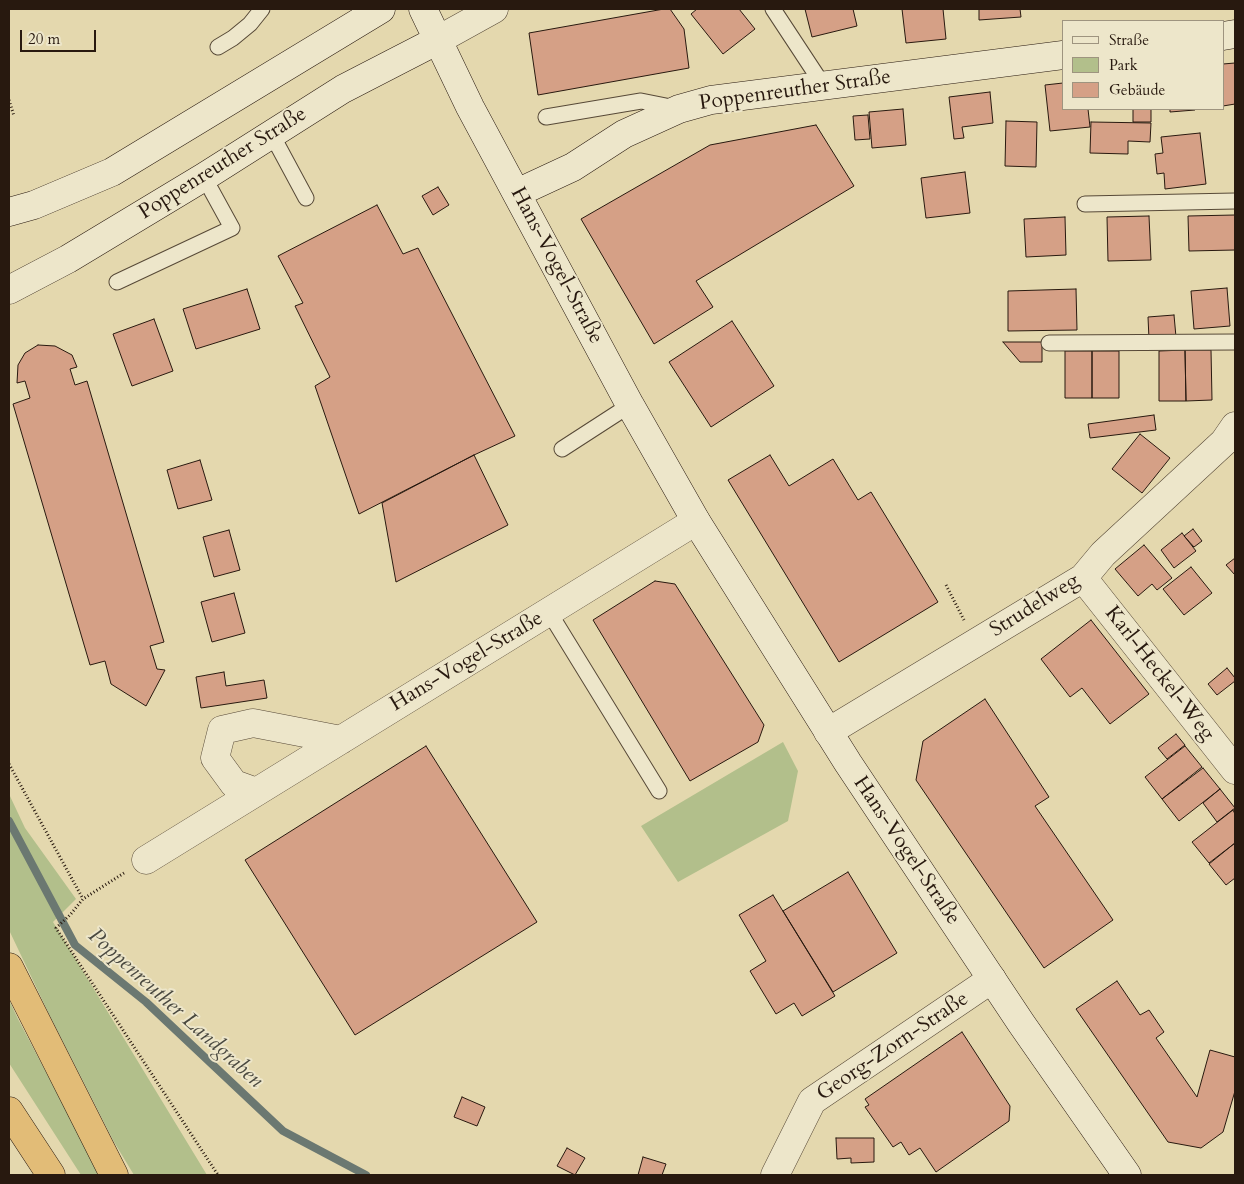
<!DOCTYPE html>
<html>
<head>
<meta charset="utf-8">
<style>
  body { margin:0 }
  #map { position:relative; width:1244px; height:1184px; overflow:hidden; background:#e4d8ae; font-family:Cardo,serif }
  canvas { display:block }
  .frame { position:absolute; inset:0; border:10px solid #28190f; pointer-events:none }
  .legend { position:absolute; left:1062px; top:20px; width:162px; height:90px; box-sizing:border-box; background:#ede6ca; border:1px solid #9e947f; margin:0; padding:6px 9px; list-style:none; font-size:15px; color:#28190f }
  .legend li { display:flex; align-items:center; gap:10px; height:25px }
  .legend b { width:25px; border:1px solid #9e947f }
  .scale { position:absolute; left:20px; top:30px; width:76px; height:22px; box-sizing:border-box; border:2px solid #28190f; border-top:0; padding-left:6px; font-size:15px; line-height:18px; white-space:nowrap; color:#28190f; -webkit-text-stroke:4px #ede6ca; paint-order:stroke }
</style>
</head>
<body>
<div id="map">
<canvas width="1244" height="1184"></canvas>
<div class="frame"></div>
<ul class="legend">
<li><b style="height:6px;background:#ede6ca"></b>Straße</li>
<li><b style="height:14px;background:#b2bf8b"></b>Park</li>
<li><b style="height:14px;background:#d5a086"></b>Gebäude</li>
</ul>
<div class="scale">20 m</div>
</div>
<script>
const ctx = document.querySelector('canvas').getContext('2d');
ctx.lineJoin = 'round';
function paint(path, color) {
  ctx.fillStyle = color;
  ctx.fill(path, 'evenodd');
}
function poly(rows) {
  const path = new Path2D();
  for (const r of rows) {
    path.moveTo(r[0], r[1]);
    for (let i = 2; i < r.length; i += 2) path.lineTo(r[i], r[i + 1]);
  }
  return path;
}
function stroke(path, color, width, dash) {
  ctx.strokeStyle = color;
  ctx.lineWidth = width;
  ctx.lineCap = dash ? 'butt' : 'round';
  ctx.setLineDash(dash || []);
  ctx.stroke(path);
}
function write(font, color, halo, rows, align = 'center') {
  ctx.font = font + ' Cardo,serif';
  ctx.lineWidth = 4;
  ctx.setLineDash([]);
  ctx.textBaseline = 'middle';
  ctx.strokeStyle = halo;
  ctx.fillStyle = color;
  for (const [text, x, y, turn = 0] of rows) {
    ctx.save();
    ctx.translate(x, y);
    ctx.rotate((+turn || 0) * Math.PI / 180);
    ctx.textAlign = isNaN(turn) ? turn : align;
    if (halo) ctx.strokeText(text, 0, 0);
    ctx.fillText(text, 0, 0);
    ctx.restore();
  }
}
paint(poly([
  [783,742,798,771,788,821,678,882,641,826],
  [9,794,25,828,76,899,53,922,207,1175,134,1175,114,1142,49,1014,9,930],
  [9,1000,18,1019,100,1175,81,1175,9,1063]
]), '#b2bf8b');
stroke(poly([
  [9,821,75,945,146,1002,283,1131,366,1175]
]), '#6b7871', 8);
const building = poly([
  [664,9,670,9,684,29,689,68,538,95,529,33,664,9],
  [697,9,739,9,755,29,723,54,691,14,697,9],
  [805,9,853,9,857,26,812,37,805,9],
  [902,9,943,9,946,39,906,43,902,9],
  [979,9,1020,9,1021,17,979,20,979,9],
  [1235,63,1235,104,1223,106,1223,64,1235,63],
  [1063,83,1063,109,1088,109,1090,127,1050,131,1045,85,1063,83],
  [990,92,993,123,962,127,964,138,954,139,949,97,990,92],
  [903,109,906,145,872,148,869,112,903,109],
  [1133,109,1151,109,1151,122,1133,122,1133,109],
  [1170,109,1195,109,1195,110,1170,112,1170,109],
  [868,115,870,139,855,140,853,116,868,115],
  [1006,121,1037,122,1036,167,1005,166,1006,121],
  [1091,122,1151,123,1150,142,1128,141,1128,154,1090,153,1091,122],
  [816,125,854,186,696,281,713,307,654,344,581,219,710,145,816,125],
  [1200,133,1206,184,1165,189,1164,173,1157,174,1155,154,1163,153,1161,137,1200,133],
  [965,172,970,213,926,218,921,178,965,172],
  [438,187,449,205,433,215,422,196,438,187],
  [377,205,403,254,418,248,515,436,474,455,359,514,315,386,330,377,295,306,303,303,278,256,377,205],
  [1235,215,1235,250,1189,251,1188,216,1235,215],
  [1149,216,1151,260,1108,261,1107,217,1149,216],
  [1065,217,1066,255,1026,257,1024,219,1065,217],
  [1227,288,1230,326,1194,329,1191,291,1227,288],
  [247,289,260,329,196,349,183,309,247,289],
  [1076,289,1077,330,1008,331,1008,291,1076,289],
  [1174,315,1176,337,1149,339,1148,317,1174,315],
  [154,319,173,371,132,386,113,334,154,319],
  [732,321,774,386,711,427,669,362,732,321],
  [1003,342,1042,342,1042,362,1020,362,1003,342],
  [38,345,55,346,72,355,77,367,70,369,75,385,87,381,164,642,150,646,157,669,165,670,146,706,111,684,105,661,90,665,13,404,30,398,25,381,17,383,18,365,25,353,38,345],
  [1185,350,1211,350,1212,400,1186,401,1185,350],
  [1185,350,1186,401,1159,401,1159,351,1185,350],
  [1065,351,1092,351,1092,398,1065,398,1065,351],
  [1092,351,1119,351,1119,398,1092,398,1092,351],
  [1154,415,1156,430,1090,438,1088,424,1154,415],
  [1140,434,1170,458,1142,493,1112,469,1140,434],
  [474,455,508,525,396,582,382,503,474,455],
  [770,455,789,486,833,459,858,500,871,492,938,602,839,662,728,480,770,455],
  [200,460,212,500,178,509,167,470,200,460],
  [1193,529,1202,541,1194,547,1184,536,1193,529],
  [229,530,240,570,214,577,203,537,229,530],
  [1182,533,1196,551,1174,568,1161,550,1182,533],
  [1144,545,1172,578,1157,590,1152,584,1138,596,1115,569,1144,545],
  [1235,558,1235,575,1226,565,1235,558],
  [1191,567,1212,593,1184,615,1163,589,1191,567],
  [655,581,675,584,764,725,758,742,690,781,593,620,655,581],
  [234,593,245,633,212,642,201,602,234,593],
  [1091,620,1149,694,1110,724,1082,688,1070,697,1041,659,1091,620],
  [1227,668,1235,678,1235,681,1217,695,1208,684,1227,668],
  [224,672,226,686,264,680,267,698,201,708,196,677,224,672],
  [985,699,1049,797,1035,806,1113,920,1044,968,916,780,923,741,985,699],
  [1176,734,1185,745,1167,759,1158,748,1176,734],
  [426,746,537,922,355,1035,245,860,426,746],
  [1185,746,1202,767,1162,799,1145,777,1185,746],
  [1203,768,1220,789,1179,821,1162,799,1203,768],
  [1220,789,1235,808,1217,822,1203,803,1220,789],
  [1233,810,1235,814,1235,843,1209,863,1192,842,1233,810],
  [1235,843,1235,878,1226,885,1209,864,1235,843],
  [848,872,897,953,833,992,783,911,848,872],
  [773,895,835,996,802,1016,794,1003,776,1014,750,971,766,961,739,915,773,895],
  [1117,981,1140,1015,1149,1010,1164,1032,1156,1038,1197,1097,1210,1050,1235,1057,1235,1091,1223,1132,1201,1148,1168,1142,1076,1009,1117,981],
  [962,1032,1010,1106,1009,1121,936,1172,920,1148,909,1155,901,1142,893,1147,865,1107,869,1105,865,1099,962,1032],
  [462,1097,485,1107,477,1126,454,1117,462,1097],
  [836,1138,874,1138,874,1162,851,1163,851,1158,837,1159,836,1138],
  [567,1148,585,1158,575,1175,557,1166,567,1148],
  [643,1157,666,1164,662,1175,638,1175,643,1157]
]);
paint(building, '#d5a086');
stroke(building, '#28190f', 1);
const lane = poly([
  [773,9,823,85],
  [218,47,233,38,250,24,262,9],
  [546,117,641,101,676,108],
  [271,133,306,198],
  [1085,204,1235,201],
  [117,282,232,228,204,177],
  [1049,343,1235,342],
  [562,449,630,405],
  [549,612,659,791]
]);
const street = poly([
  [438,40,494,9],
  [1083,578,1235,770],
  [828,732,1083,578,1103,554,1224,442,1235,426],
  [256,792,234,784,215,758,222,730,253,723,341,740],
  [146,860,696,521],
  [775,1175,812,1101,992,979]
]);
const secondary = poly([
  [423,9,470,107,630,405,696,521,848,763,1021,1023,1127,1175],
  [1223,36,1235,34],
  [517,193,573,167,624,134,679,109,711,100,1063,55],
  [9,212,34,205,112,172,381,9],
  [9,290,68,259,204,177,343,89,438,40]
]);
const highway = poly([
  [9,967,114,1175],
  [9,1111,51,1175]
]);
stroke(lane, '#574937', 17);
stroke(street, '#574937', 29);
stroke(secondary, '#28190f', 29);
stroke(highway, '#28190f', 29);
stroke(poly([
  [9,100,14,116],
  [946,585,964,620],
  [9,764,83,899],
  [124,873,83,899,70,915,56,928,218,1175]
]), '#28190f', 3, [1, 2.5]);
stroke(lane, '#ede6ca', 15);
stroke(street, '#ede6ca', 28);
stroke(secondary, '#ede6ca', 28);
stroke(highway, '#e2bc77', 28);
write('21px', '#28190f', '#ede6ca', [
  ["Poppenreuther Straße",795,91,-8],
  ["Poppenreuther Straße",223,164,-32],
  ["Hans-Vogel-Straße",556,266,62],
  ["Strudelweg",1035,606,-32],
  ["Hans-Vogel-Straße",467,662,-31],
  ["Karl-Heckel-Weg",1159,674,52],
  ["Hans-Vogel-Straße",906,851,56],
  ["Georg-Zorn-Straße",893,1047,-34]
]);
write('italic 22px', '#4a4940', '#ede6ca', [
  ["Poppenreuther Landgraben",175,1009,42]
]);
</script>
</body>
</html>
